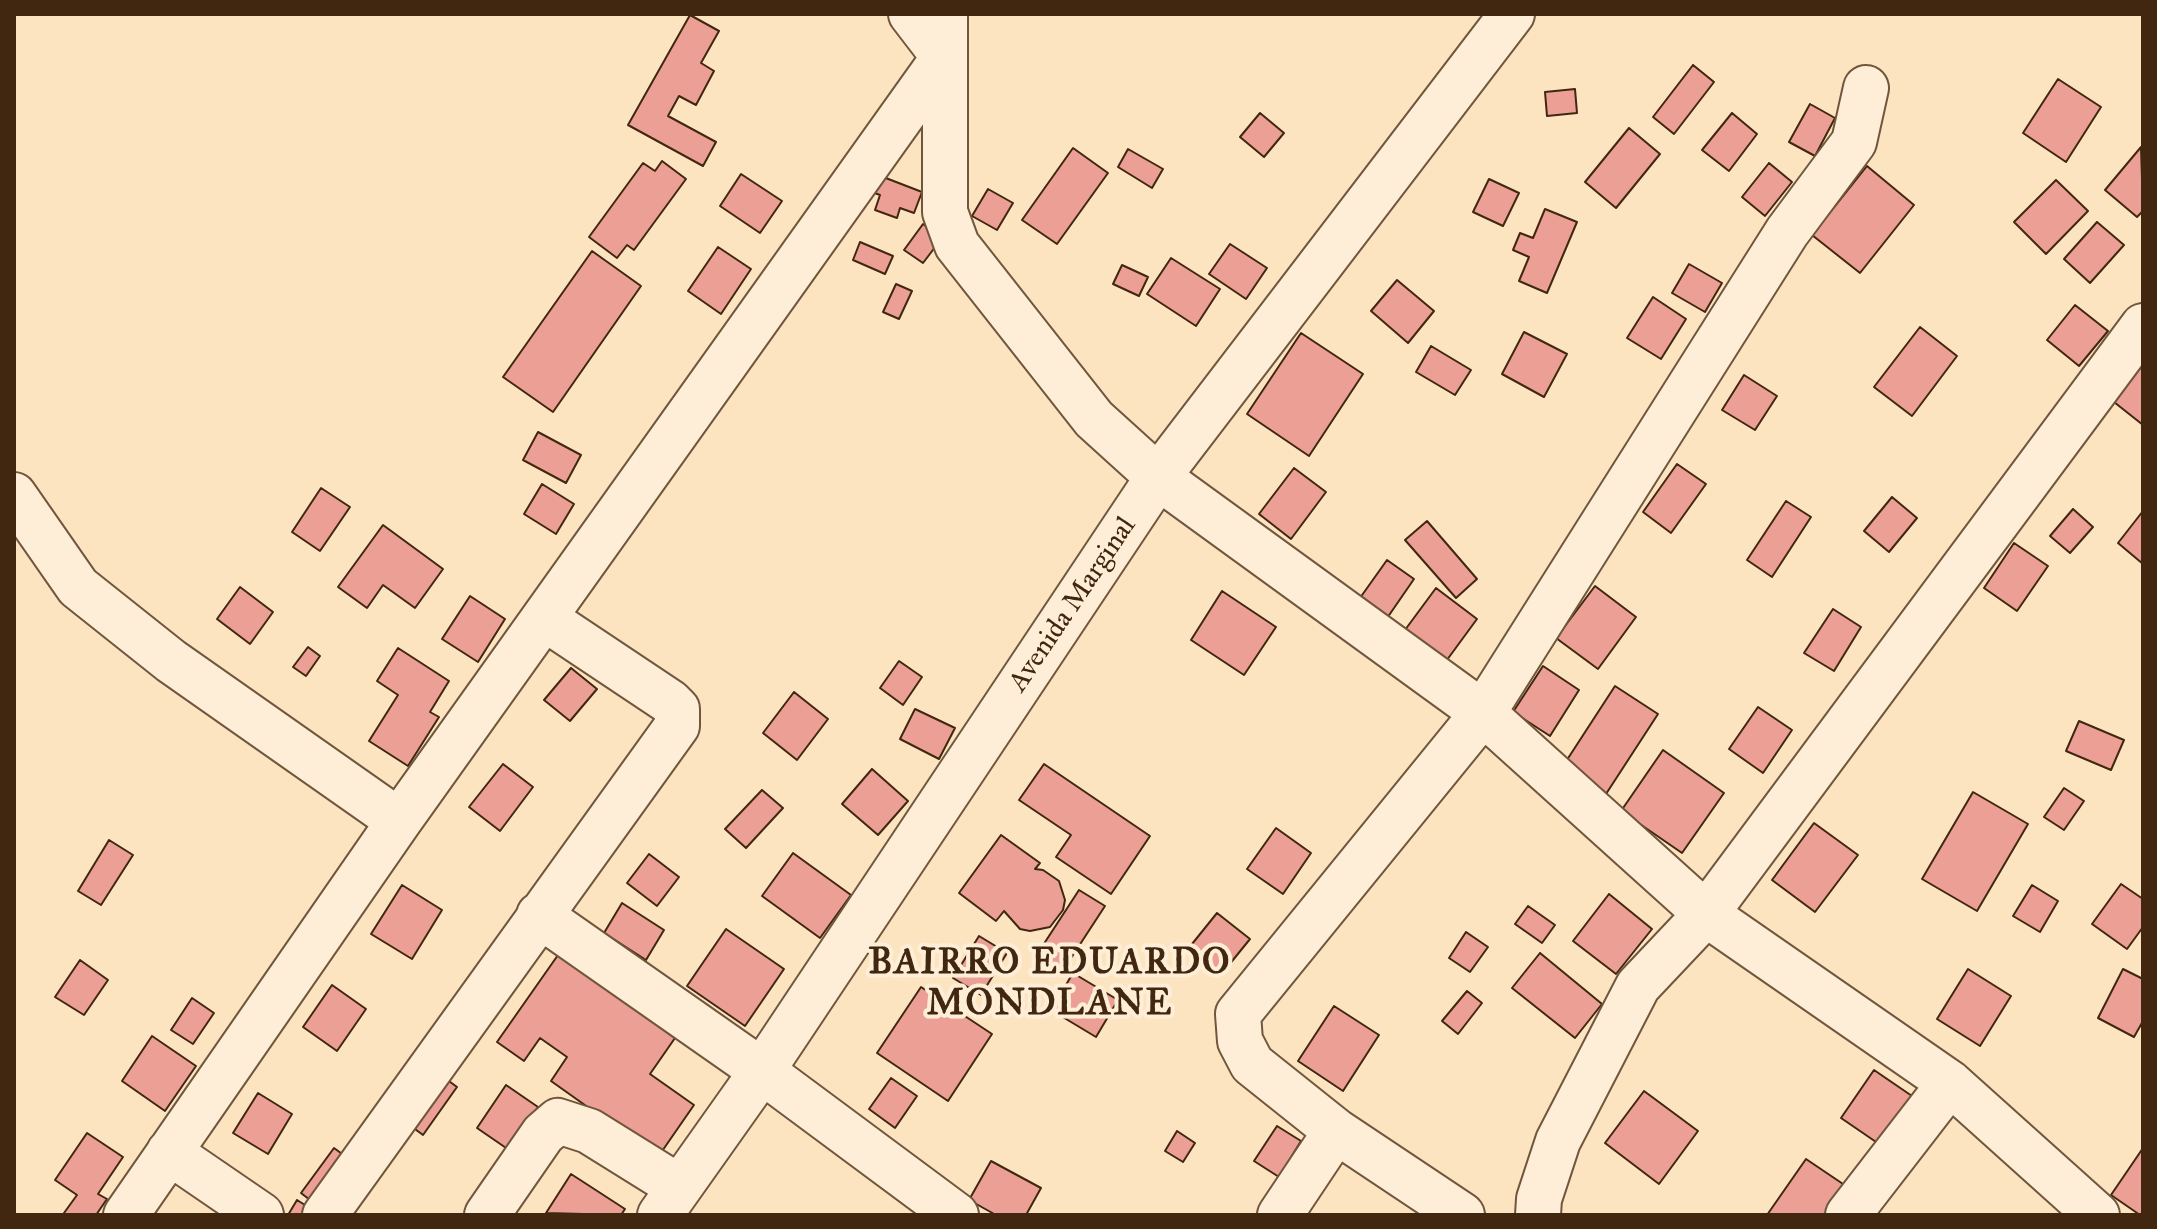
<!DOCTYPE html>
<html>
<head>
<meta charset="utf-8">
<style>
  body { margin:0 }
  #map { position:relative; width:2157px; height:1229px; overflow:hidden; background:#fde4c1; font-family:"IM FELL Great Primer",serif }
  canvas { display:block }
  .frame { position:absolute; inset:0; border:16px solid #412710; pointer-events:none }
</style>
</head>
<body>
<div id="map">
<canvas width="2157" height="1229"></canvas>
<div class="frame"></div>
</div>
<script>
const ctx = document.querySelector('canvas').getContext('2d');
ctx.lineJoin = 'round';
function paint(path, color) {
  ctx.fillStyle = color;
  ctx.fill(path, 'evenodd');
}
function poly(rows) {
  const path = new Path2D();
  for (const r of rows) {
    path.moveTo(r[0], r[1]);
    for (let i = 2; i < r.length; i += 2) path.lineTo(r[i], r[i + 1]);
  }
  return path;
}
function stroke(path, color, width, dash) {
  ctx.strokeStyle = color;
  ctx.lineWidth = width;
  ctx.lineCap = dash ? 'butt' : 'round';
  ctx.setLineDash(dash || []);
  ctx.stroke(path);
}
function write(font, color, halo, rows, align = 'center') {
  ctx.font = font + ' "IM FELL Great Primer",serif';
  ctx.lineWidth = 8;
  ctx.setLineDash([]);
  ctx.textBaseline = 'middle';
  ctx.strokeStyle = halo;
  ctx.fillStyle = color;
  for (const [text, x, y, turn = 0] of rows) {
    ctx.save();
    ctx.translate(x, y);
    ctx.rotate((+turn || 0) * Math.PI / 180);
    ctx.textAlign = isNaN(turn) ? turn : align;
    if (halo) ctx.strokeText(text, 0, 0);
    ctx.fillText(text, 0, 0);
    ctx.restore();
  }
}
const building = poly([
  [690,15,719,31,701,63,714,71,696,105,679,96,668,116,716,142,703,166,628,125,690,15],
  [1693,65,1714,82,1674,134,1653,117,1693,65],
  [2058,79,2101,107,2066,162,2023,133,2058,79],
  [1575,89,1577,113,1547,116,1545,92,1575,89],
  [1810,104,1835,118,1815,156,1789,142,1810,104],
  [1260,113,1284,133,1264,157,1240,137,1260,113],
  [1732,113,1757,134,1729,171,1702,150,1732,113],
  [1629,128,1660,154,1616,208,1585,182,1629,128],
  [2141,147,2143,211,2137,217,2105,190,2141,147],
  [1073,148,1108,173,1057,244,1022,220,1073,148],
  [1128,149,1163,169,1152,188,1118,167,1128,149],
  [662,161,686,179,634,250,627,245,617,258,589,237,643,163,655,171,662,161],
  [1769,163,1792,182,1765,216,1742,197,1769,163],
  [1867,166,1914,205,1860,273,1812,235,1867,166],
  [741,174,782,201,760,233,720,206,741,174],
  [878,175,922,192,914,213,900,208,897,218,875,210,880,195,872,192,878,175],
  [1489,179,1519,193,1503,226,1473,212,1489,179],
  [2056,180,2088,211,2046,254,2014,222,2056,180],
  [988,189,1013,203,997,230,972,216,988,189],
  [1545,209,1577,222,1547,293,1519,281,1529,257,1513,250,1520,233,1533,238,1545,209],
  [2097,222,2124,245,2090,283,2064,259,2097,222],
  [923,224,942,238,923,263,904,250,923,224],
  [860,242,893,256,885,274,853,260,860,242],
  [1230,244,1267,268,1246,299,1209,274,1230,244],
  [718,247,751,269,721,314,688,291,718,247],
  [592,251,641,286,553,412,503,377,592,251],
  [1171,258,1220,289,1196,326,1147,294,1171,258],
  [1689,264,1722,283,1705,312,1672,293,1689,264],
  [1122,265,1148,277,1139,296,1113,284,1122,265],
  [1397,280,1434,311,1408,343,1371,311,1397,280],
  [896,284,912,291,899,319,883,312,896,284],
  [1653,297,1686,319,1661,359,1627,338,1653,297],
  [2075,305,2108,331,2079,366,2047,340,2075,305],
  [1920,327,1957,356,1912,416,1874,387,1920,327],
  [1524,332,1567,354,1544,397,1502,374,1524,332],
  [1301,333,1363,374,1309,456,1247,414,1301,333],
  [1431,346,1471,370,1455,395,1416,372,1431,346],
  [2141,367,2143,368,2143,425,2114,402,2141,367],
  [1744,375,1777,396,1755,430,1722,410,1744,375],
  [538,432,581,455,566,483,523,460,538,432],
  [1677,464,1706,484,1671,533,1643,512,1677,464],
  [1294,468,1326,492,1291,539,1259,514,1294,468],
  [542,484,574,504,556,534,524,514,542,484],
  [321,488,350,507,320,551,292,532,321,488],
  [1892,497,1917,518,1889,552,1864,531,1892,497],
  [1786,501,1811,517,1772,577,1747,560,1786,501],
  [2073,509,2093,527,2070,553,2050,536,2073,509],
  [2143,511,2143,564,2118,543,2143,511],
  [1427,521,1477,579,1456,598,1405,540,1427,521],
  [383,525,443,569,415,608,383,585,367,608,338,587,383,525],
  [2014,543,2048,566,2017,611,1984,588,2014,543],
  [1387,560,1414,579,1383,624,1355,605,1387,560],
  [1595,586,1636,617,1598,669,1556,638,1595,586],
  [240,587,273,612,250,644,217,619,240,587],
  [1436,588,1477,619,1444,664,1402,634,1436,588],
  [1222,591,1276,627,1244,675,1191,640,1222,591],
  [470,596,505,619,478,662,442,639,470,596],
  [1833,609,1861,627,1834,671,1804,653,1833,609],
  [308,647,320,656,306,676,293,667,308,647],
  [398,648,449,681,430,712,439,717,408,766,369,741,398,695,377,681,398,648],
  [899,661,922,677,903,705,880,688,899,661],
  [1543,666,1579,690,1550,736,1513,712,1543,666],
  [571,668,597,689,570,721,544,700,571,668],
  [1615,686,1658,714,1606,794,1563,766,1615,686],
  [794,692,828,719,797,760,763,733,794,692],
  [1758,707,1792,730,1763,773,1729,749,1758,707],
  [915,709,955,728,939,759,900,739,915,709],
  [2079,721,2124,740,2111,770,2066,751,2079,721],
  [1663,750,1724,793,1682,853,1621,811,1663,750],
  [503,764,533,787,500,831,469,807,503,764],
  [1044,764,1150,836,1111,894,1056,857,1071,835,1019,800,1044,764],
  [872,769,908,801,878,835,842,804,872,769],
  [2064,788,2084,801,2064,830,2044,817,2064,788],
  [762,790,783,808,746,848,725,829,762,790],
  [1973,792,2028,824,1977,911,1922,879,1973,792],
  [1814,823,1858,855,1815,912,1772,880,1814,823],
  [1276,828,1311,853,1283,894,1247,869,1276,828],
  [1001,835,1040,863,1035,869,1043,870,1059,881,1065,900,1063,910,1050,927,1030,931,1020,929,1004,911,996,921,959,893,1001,835],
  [109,840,133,855,101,905,78,891,109,840],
  [793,853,851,895,820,938,762,896,793,853],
  [649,854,679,877,657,906,627,883,649,854],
  [2121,884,2143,899,2143,927,2127,949,2092,924,2121,884],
  [402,885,442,910,412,959,371,934,402,885],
  [2032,885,2058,901,2040,932,2013,916,2032,885],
  [1079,890,1105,906,1060,975,1034,959,1079,890],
  [1609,894,1652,929,1616,974,1573,941,1609,894],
  [622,903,664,930,646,960,604,933,622,903],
  [1528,906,1555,925,1542,943,1515,924,1528,906],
  [1217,913,1250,939,1220,976,1188,949,1217,913],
  [726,929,784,969,745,1026,687,986,726,929],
  [1466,932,1488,947,1470,972,1449,958,1466,932],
  [979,936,1007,953,981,995,953,978,979,936],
  [1540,953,1602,1004,1575,1038,1512,988,1540,953],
  [558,955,675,1038,650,1074,694,1105,658,1157,551,1081,567,1057,540,1038,524,1061,497,1042,558,955],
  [80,960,108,980,84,1015,55,997,80,960],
  [1968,969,2011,996,1980,1046,1937,1019,1968,969],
  [2123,969,2143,979,2143,1021,2134,1037,2098,1018,2123,969],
  [1073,973,1118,1000,1096,1037,1051,1010,1073,973],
  [332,985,366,1009,337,1051,303,1027,332,985],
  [921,987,992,1034,948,1101,877,1053,921,987],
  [1467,991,1482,1003,1458,1034,1442,1021,1467,991],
  [192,998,214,1013,193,1044,171,1030,192,998],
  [1334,1006,1379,1035,1343,1091,1298,1061,1334,1006],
  [152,1036,196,1066,165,1111,122,1081,152,1036],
  [434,1070,457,1087,423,1135,400,1118,434,1070],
  [1874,1070,1912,1096,1879,1144,1841,1118,1874,1070],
  [891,1078,917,1096,895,1128,869,1109,891,1078],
  [506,1085,538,1107,509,1150,477,1128,506,1085],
  [1644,1091,1698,1131,1659,1184,1605,1143,1644,1091],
  [258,1093,292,1114,268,1154,233,1133,258,1093],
  [1277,1126,1301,1141,1279,1177,1254,1161,1277,1126],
  [1177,1131,1195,1143,1183,1162,1165,1151,1177,1131],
  [87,1133,123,1157,98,1194,107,1199,96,1215,67,1215,64,1213,77,1195,55,1180,87,1133],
  [334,1148,353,1162,319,1207,301,1193,334,1148],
  [2143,1148,2143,1215,2140,1215,2111,1195,2143,1148],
  [1806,1159,1846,1186,1826,1215,1767,1215,1806,1159],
  [991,1161,1041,1188,1026,1215,996,1215,969,1200,991,1161],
  [571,1174,625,1209,621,1215,546,1213,571,1174],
  [297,1200,313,1210,309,1215,288,1215,297,1200]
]);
paint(building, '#eb9f95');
stroke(building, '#412710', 2);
const minor = poly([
  [945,14,945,212,957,245,1094,419,1158,477,1483,713,1706,914,1950,1083,2097,1215],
  [14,495,78,587,171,661,399,821],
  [539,915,762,1071,956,1215],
  [169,1152,261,1215],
  [126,1215,399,821,944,57,911,14],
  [325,1215,677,726,677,709,670,702,544,618],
  [487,1215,543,1134,558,1121,589,1131,679,1187],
  [660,1215,762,1071,1158,477,1512,14],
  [1280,1215,1336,1131],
  [1462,1215,1336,1131,1252,1064,1240,1041,1238,1014,1483,713,1787,232,1854,142,1866,88],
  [1538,1215,1539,1199,1558,1141,1638,986,1706,914,2143,326],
  [1848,1215,1950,1083]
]);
stroke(minor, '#70563c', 48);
stroke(minor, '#feedd7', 44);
write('28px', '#412710', '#feedd7', [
  ["Avenida Marginal",1073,605,-56]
]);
ctx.letterSpacing = '2px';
write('bold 36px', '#412710', '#feedd7', [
  ["BAIRRO EDUARDO",1050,964],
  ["MONDLANE",1050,1005]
]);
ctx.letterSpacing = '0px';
</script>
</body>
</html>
